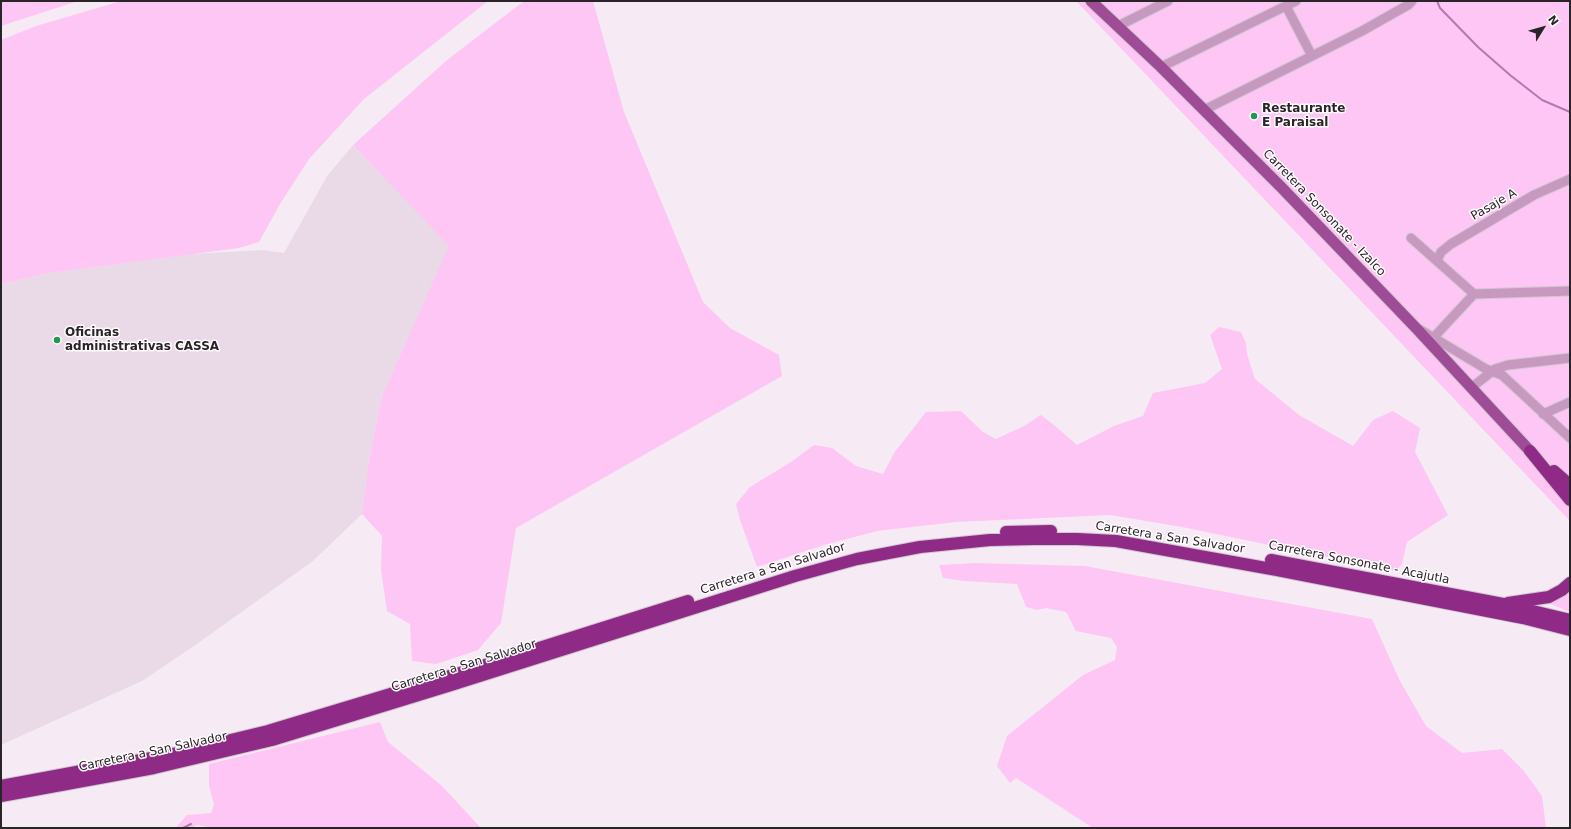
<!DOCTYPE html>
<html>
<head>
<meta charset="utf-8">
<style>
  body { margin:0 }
  #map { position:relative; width:1571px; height:829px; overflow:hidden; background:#f6ebf4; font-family:"DejaVu Sans",sans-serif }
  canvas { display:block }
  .frame { position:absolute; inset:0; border:2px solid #282427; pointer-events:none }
  .north { position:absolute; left:1523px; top:8px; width:40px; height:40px; -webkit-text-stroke:3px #fffbfe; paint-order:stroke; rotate:53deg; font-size:11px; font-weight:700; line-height:16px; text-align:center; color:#282427 }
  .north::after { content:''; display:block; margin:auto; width:14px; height:18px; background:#282427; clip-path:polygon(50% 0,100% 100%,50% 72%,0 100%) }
</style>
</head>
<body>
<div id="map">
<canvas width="1571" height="829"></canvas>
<div class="frame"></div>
<div class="north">N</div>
</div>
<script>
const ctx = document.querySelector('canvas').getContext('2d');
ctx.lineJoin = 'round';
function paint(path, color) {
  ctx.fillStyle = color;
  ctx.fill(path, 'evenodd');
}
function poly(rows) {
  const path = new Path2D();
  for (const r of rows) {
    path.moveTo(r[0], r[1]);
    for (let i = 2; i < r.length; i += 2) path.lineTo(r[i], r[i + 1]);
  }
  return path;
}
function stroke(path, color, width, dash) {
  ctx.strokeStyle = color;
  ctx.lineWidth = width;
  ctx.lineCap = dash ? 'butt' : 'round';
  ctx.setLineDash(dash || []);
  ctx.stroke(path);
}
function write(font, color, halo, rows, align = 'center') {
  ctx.font = font + ' "DejaVu Sans",sans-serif';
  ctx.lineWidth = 3;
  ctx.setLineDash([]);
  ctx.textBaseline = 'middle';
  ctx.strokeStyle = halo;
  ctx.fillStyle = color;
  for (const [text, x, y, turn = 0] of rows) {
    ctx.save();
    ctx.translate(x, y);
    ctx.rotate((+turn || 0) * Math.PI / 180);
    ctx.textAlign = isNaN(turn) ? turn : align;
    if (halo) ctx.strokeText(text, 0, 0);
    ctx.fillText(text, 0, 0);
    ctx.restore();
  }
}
paint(poly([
  [353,145,450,246,382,396,369,460,362,514,313,561,194,646,142,681,1,745,1,284,49,273,191,254,263,250,284,253,327,176]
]), '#eadae7');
paint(poly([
  [1,1,78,1,1,26],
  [121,1,488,1,364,99,309,159,280,204,259,242,239,248,49,273,1,284,1,40,36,26],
  [524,1,593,1,624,112,703,302,730,328,779,355,782,376,516,528,501,623,478,650,436,664,412,661,410,624,387,611,381,570,382,536,362,514,369,460,382,396,449,246,353,145,447,60],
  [1076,1,1570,1,1570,521],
  [1219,327,1241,332,1246,343,1247,354,1255,379,1299,415,1353,446,1373,420,1393,411,1420,428,1415,452,1448,515,1407,542,1402,564,1396,571,1182,527,1110,515,956,522,877,531,824,545,757,567,740,520,736,504,750,487,791,462,814,445,832,448,856,466,883,474,894,453,926,412,961,411,983,432,996,439,1024,426,1041,415,1054,425,1077,445,1114,426,1143,416,1153,393,1205,383,1222,369,1210,335],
  [975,563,1085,566,1372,619,1400,681,1426,726,1462,753,1502,749,1523,770,1542,796,1546,828,1093,828,1016,778,1010,783,997,766,1007,736,1083,675,1115,660,1117,647,1111,638,1076,631,1066,612,1046,608,1037,610,1026,607,1017,584,964,581,943,578,939,565],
  [1570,590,1570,612,1548,603],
  [380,722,388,742,441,785,481,828,212,828,197,825,192,828,179,828,177,826,187,815,211,813,214,805,209,786,209,764]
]), '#fdc6f5');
stroke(poly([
  [1437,1,1440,8,1478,47,1510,75,1542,100,1570,112],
  [183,828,191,824]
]), '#b776af', 2);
const minor = poly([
  [1286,6,1312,56],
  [1118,26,1168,1],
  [1161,67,1296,1],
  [1204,110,1362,31,1408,5,1412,1],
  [1411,238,1474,294,1570,291],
  [1437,261,1441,252,1451,244,1534,195,1570,179],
  [1419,329,1486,369,1502,375,1570,438],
  [1434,337,1474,294],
  [1471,388,1495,369,1508,365,1570,358],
  [1543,414,1570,402]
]);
const major = poly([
  [1091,1,1161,67,1282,188,1416,328,1530,451]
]);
const highway = poly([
  [1530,451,1570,500],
  [1554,471,1570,485],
  [1006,532,1051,531],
  [1271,560,1503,604,1570,620],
  [1508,603,1549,597,1562,590,1570,583],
  [1,786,173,754,268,731,460,673,688,601],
  [1,796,154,768,272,740,451,685,795,576,857,559,920,547,990,540,1033,539,1077,539,1116,541,1277,570,1523,618,1570,630]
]);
stroke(minor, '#d1c7cf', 11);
stroke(major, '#d1c7cf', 13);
stroke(highway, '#d1c7cf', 14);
stroke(minor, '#c799c0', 9);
stroke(major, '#9f4c97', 11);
stroke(highway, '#8f2b87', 12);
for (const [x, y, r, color] of [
  [1254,116,4,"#269751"],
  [57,340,4,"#269751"]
]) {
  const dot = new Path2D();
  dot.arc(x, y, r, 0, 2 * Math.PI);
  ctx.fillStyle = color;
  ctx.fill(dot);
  stroke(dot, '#fffbfe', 1.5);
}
write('bold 12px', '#282427', '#fffbfe', [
  ["Restaurante",1262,109],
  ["E Paraisal",1262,123],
  ["Oficinas",65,333],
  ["administrativas CASSA",65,347]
], 'left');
write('12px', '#282427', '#fffbfe', [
  ["Pasaje A",1494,205,-30],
  ["Carretera Sonsonate - Izalco",1324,213,46],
  ["Carretera a San Salvador",1170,538,9],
  ["Carretera Sonsonate - Acajutla",1359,563,11],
  ["Carretera a San Salvador",773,569,-17],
  ["Carretera a San Salvador",464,666,-17],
  ["Carretera a San Salvador",153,752,-12]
]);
</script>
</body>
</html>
